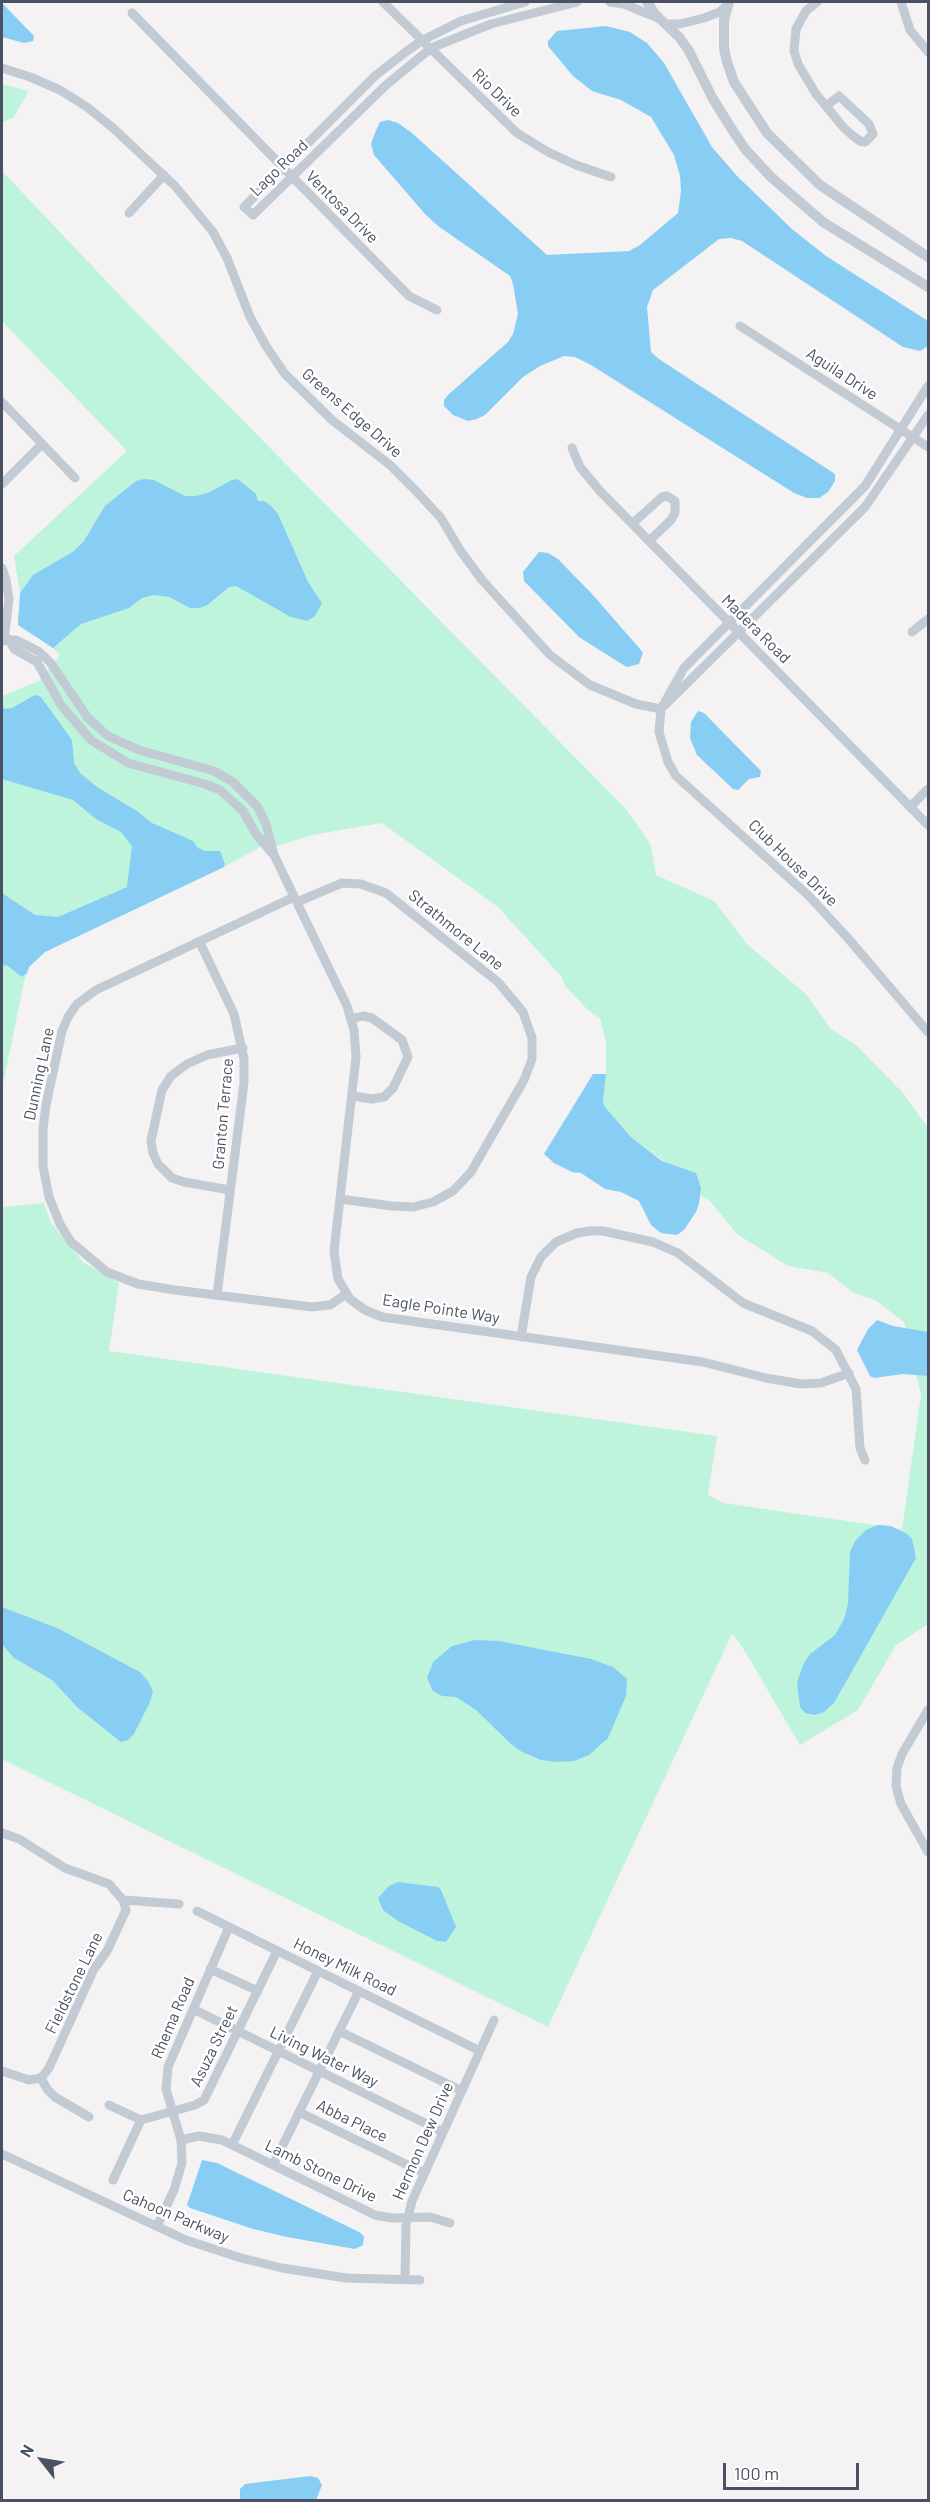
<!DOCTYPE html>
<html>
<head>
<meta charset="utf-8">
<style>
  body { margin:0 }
  #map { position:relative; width:930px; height:2502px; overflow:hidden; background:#f4f2f2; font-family:Barlow,sans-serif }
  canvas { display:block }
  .frame { position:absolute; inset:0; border:3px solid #485262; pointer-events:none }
  .north { position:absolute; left:12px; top:2430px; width:60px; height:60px; -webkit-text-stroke:4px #fff; paint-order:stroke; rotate:301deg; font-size:16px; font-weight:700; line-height:24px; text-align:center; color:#485262 }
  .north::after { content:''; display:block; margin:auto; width:21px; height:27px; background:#485262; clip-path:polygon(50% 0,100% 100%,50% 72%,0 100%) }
  .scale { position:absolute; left:723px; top:2463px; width:136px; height:27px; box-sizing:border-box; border:3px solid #485262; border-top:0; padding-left:8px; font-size:18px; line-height:21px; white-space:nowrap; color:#485262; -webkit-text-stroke:4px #fff; paint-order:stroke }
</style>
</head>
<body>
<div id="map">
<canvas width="930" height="2502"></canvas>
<div class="frame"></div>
<div class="north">N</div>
<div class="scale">100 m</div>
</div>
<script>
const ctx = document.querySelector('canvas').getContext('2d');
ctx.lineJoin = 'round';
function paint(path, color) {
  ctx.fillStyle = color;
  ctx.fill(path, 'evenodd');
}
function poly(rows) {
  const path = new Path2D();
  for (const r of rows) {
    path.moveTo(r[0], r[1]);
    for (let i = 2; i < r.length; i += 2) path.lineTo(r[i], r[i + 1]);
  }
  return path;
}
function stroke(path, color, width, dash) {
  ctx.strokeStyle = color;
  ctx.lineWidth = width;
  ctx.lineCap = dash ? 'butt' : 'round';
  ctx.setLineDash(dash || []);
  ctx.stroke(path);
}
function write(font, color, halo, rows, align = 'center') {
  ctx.font = font + ' Barlow,sans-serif';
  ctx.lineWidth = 5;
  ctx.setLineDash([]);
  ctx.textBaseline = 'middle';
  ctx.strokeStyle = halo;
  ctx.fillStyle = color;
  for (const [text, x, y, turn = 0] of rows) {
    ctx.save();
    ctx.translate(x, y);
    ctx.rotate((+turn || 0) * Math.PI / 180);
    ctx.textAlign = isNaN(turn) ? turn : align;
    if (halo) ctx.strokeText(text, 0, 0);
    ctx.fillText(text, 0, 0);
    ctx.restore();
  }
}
paint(poly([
  [2,84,29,91,13,118,2,122],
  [2,171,130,306,626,809,651,845,656,875,714,901,748,945,806,994,831,1029,856,1045,903,1093,928,1128,928,1624,896,1645,858,1710,800,1745,743,1648,732,1634,548,2027,2,1759,2,1207,44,1203,51,1223,83,1262,119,1283,109,1351,717,1436,708,1495,723,1503,902,1529,921,1395,904,1322,875,1300,854,1293,828,1273,788,1266,737,1234,709,1200,700,1195,701,1188,631,1137,605,1107,603,1102,606,1074,606,1042,600,1018,589,1011,566,987,561,976,498,907,382,823,312,835,280,845,260,847,224,867,45,952,29,967,24,982,2,1089,2,696,39,681,60,655,43,639,18,625,20,593,14,556,127,451,2,321]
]), '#bef4db');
paint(poly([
  [2,3,34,36,33,41,24,43,2,37],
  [606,26,630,32,647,43,664,63,712,147,737,176,792,229,826,256,928,321,928,346,920,351,903,347,742,241,731,238,719,239,653,290,647,307,651,352,659,359,835,474,835,481,828,492,819,498,807,498,794,493,591,365,575,357,564,356,540,366,523,377,485,415,477,419,468,421,453,415,444,406,444,400,449,394,508,342,513,334,518,314,513,284,510,276,438,226,425,214,374,155,371,144,375,133,380,122,388,120,398,123,412,133,547,255,629,251,640,245,678,213,681,191,680,176,674,155,651,117,621,100,592,91,573,76,548,46,548,41,557,31],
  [144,479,154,480,185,496,196,496,210,492,232,480,237,479,244,484,256,494,258,501,264,501,271,506,278,514,308,582,322,603,315,616,307,621,291,617,236,586,229,587,206,606,199,608,190,608,169,597,154,595,142,598,129,608,81,624,53,648,18,625,20,593,33,575,74,551,84,541,105,506,136,481],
  [539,552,548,553,558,559,593,595,640,649,643,653,639,664,627,667,620,663,579,637,524,581,523,572],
  [35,695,41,697,72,740,74,763,80,773,97,787,137,811,152,823,193,841,198,848,205,851,220,851,225,864,224,867,45,952,29,967,27,973,22,977,8,966,2,965,2,893,35,915,58,917,127,887,132,846,121,832,96,819,73,800,2,779,2,706,5,709,12,708],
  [698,711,704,713,761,771,760,777,749,779,738,790,733,789,697,755,690,738,691,722],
  [593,1074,606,1074,603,1102,605,1107,631,1137,662,1161,696,1173,701,1188,699,1204,696,1212,684,1230,677,1235,661,1233,651,1225,639,1201,621,1192,605,1189,581,1173,572,1172,554,1163,544,1154],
  [877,1320,893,1326,928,1332,928,1376,903,1374,874,1378,870,1376,857,1350,868,1329],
  [878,1525,891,1526,907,1534,912,1539,916,1558,834,1703,824,1712,815,1715,805,1713,800,1707,797,1683,803,1665,810,1654,835,1635,844,1619,848,1603,850,1552,855,1541,866,1530],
  [2,1607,57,1628,140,1672,148,1681,153,1691,150,1702,134,1734,128,1740,121,1742,78,1708,52,1680,14,1658,2,1644],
  [475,1640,499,1641,591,1659,613,1667,627,1679,626,1696,608,1738,589,1755,574,1761,557,1762,541,1760,522,1752,511,1744,476,1710,456,1697,442,1696,433,1691,427,1678,433,1662,452,1646],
  [398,1882,438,1887,441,1890,456,1927,446,1942,437,1941,398,1921,383,1910,378,1898,389,1886],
  [202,2160,217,2163,359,2232,364,2236,363,2245,355,2249,287,2237,253,2229,190,2208,187,2205],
  [310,2476,318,2478,322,2485,316,2500,240,2500,240,2489,245,2484]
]), '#88cef4');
stroke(poly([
  [383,2,517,133,548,152,576,165,611,177],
  [525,2,461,21,423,40,407,51,375,76,244,207,253,215,385,86,431,48,491,24,577,2],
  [610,2,624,4,658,18],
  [817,2,806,11,796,29,794,51,798,64,816,94,826,106,844,128,853,136,860,141,865,142,873,134,869,124,839,96,826,106],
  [901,2,910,30,928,52],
  [132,13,409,296,437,310],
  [665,24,680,24,704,18,720,12,728,4],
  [2,68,30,77,60,90,87,107,113,128,175,186,213,232,227,258,250,317,266,346,285,374,332,420,390,465,416,491,441,518,460,550,482,580,550,655,590,685,636,704,661,709],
  [129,213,164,175],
  [740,326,928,447],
  [928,386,865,486,684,668,661,709,659,732,668,762,676,776,809,896,846,936,928,1032],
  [2,402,75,478],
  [572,448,580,467,600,491,928,825],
  [2,484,42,444],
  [633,523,662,497,667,496,675,501,675,513,671,520,649,541],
  [2,568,6,580,9,599,4,640],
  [912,632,928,619],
  [9,639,14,649,37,662,61,705,91,740,128,763,205,784,220,790,243,811,256,834,272,853],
  [2,641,16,640,38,651,50,662,88,718,108,736,139,750,214,771,233,782,257,806,266,824,274,855,347,1006,354,1030,356,1057,334,1251,338,1279,350,1299,365,1310,382,1317,703,1362,766,1378,801,1384,821,1383,849,1373],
  [664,706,865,507,928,415],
  [910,807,928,789],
  [294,897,96,990,77,1004,68,1017,62,1031,46,1105,43,1129,43,1166,49,1197,60,1224,71,1242,107,1272,138,1284,175,1290,312,1307,330,1305,346,1294],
  [297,902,342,883,361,884,386,893,498,982,523,1012,532,1038,532,1059,524,1080,471,1172,453,1191,433,1202,413,1207,392,1206,340,1199],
  [200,943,234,1014,244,1059,244,1083,217,1295],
  [351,1019,363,1016,372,1018,402,1040,408,1057,393,1088,384,1097,372,1099,353,1096],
  [230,1190,184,1182,172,1178,158,1164,153,1153,151,1141,162,1090,171,1076,187,1064,207,1055,243,1048],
  [521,1337,531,1277,541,1257,556,1242,577,1233,590,1231,603,1231,653,1242,678,1253,743,1303,812,1331,836,1350,856,1389,860,1448,865,1460],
  [928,1710,902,1754,897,1768,896,1786,901,1804,928,1852],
  [2,1833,19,1839,65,1868,109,1884,123,1900,179,1904],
  [197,1911,480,2051],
  [210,1969,258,1991],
  [193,2009,443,2132],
  [339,2031,462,2091],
  [2,2071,29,2080,41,2078,47,2089,55,2097,89,2117],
  [41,2078,49,2068,94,1969,107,1951,126,1910,123,1900],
  [109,2105,141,2120],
  [299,2112,424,2173],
  [181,2140,199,2136,222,2140,375,2215,392,2218,430,2217,450,2223],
  [232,2145,318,1971],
  [2,2154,186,2240,241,2258,282,2268,346,2278,420,2280],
  [273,2165,359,1991],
  [113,2180,141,2120,195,2105,204,2100,277,1951],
  [157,2226,174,2190,182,2163,181,2140,166,2089,168,2067,229,1927],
  [405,2280,406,2225,412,2201,494,2020]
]), '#c2cad4', 9);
stroke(poly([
  [647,2,655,14,680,38,689,51,713,99,733,131,745,149,771,177,823,222,928,287],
  [729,2,724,20,724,48,727,62,734,82,767,133,820,185,928,257]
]), '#c2cad4', 10);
write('16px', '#485262', '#fff', [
  ["Rio Drive",497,93,44],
  ["Lago Road",279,168,-44],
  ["Ventosa Drive",342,207,45],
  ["Aguila Drive",842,374,33],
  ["Greens Edge Drive",352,413,41],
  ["Madera Road",756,629,45],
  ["Club House Drive",793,863,44],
  ["Strathmore Lane",456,930,39],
  ["Dunning Lane",39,1074,-78],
  ["Granton Terrace",223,1114,-85],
  ["Eagle Pointe Way",441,1309,9],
  ["Honey Milk Road",345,1967,26],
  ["Fieldstone Lane",74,1983,-64],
  ["Rhema Road",173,2018,-67],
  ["Asuza Street",214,2046,-64],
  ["Living Water Way",324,2057,26],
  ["Abba Place",352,2121,26],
  ["Hermon Dew Drive",423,2141,-66],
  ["Lamb Stone Drive",321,2171,26],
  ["Cahoon Parkway",176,2216,23]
]);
</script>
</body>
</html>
